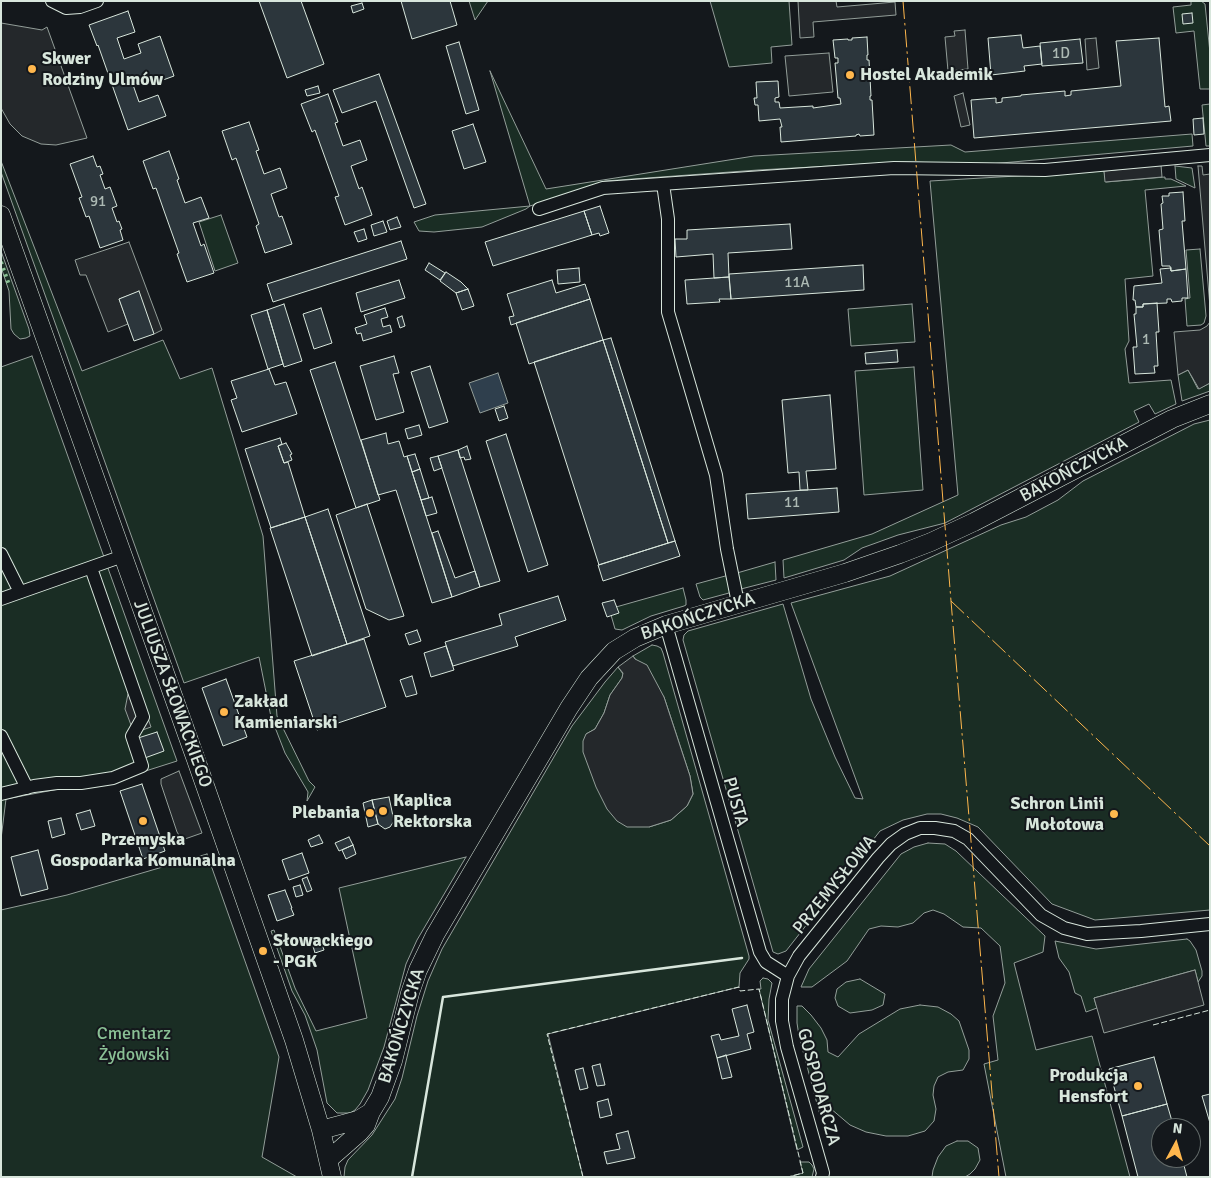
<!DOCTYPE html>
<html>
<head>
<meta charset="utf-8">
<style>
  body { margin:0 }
  #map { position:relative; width:1211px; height:1178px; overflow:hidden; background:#14181c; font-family:Signika,sans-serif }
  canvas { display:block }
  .frame { position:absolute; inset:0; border:2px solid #d8e6dc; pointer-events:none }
  .north { position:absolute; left:1151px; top:1118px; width:50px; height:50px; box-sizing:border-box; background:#14181c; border:1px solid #626a69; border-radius:50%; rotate:6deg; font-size:14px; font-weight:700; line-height:20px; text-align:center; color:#d8e6dc }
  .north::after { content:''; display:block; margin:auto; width:18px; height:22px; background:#ffb74d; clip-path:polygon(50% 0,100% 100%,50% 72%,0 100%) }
</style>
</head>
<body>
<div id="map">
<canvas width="1211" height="1178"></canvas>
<div class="frame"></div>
<div class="north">N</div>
</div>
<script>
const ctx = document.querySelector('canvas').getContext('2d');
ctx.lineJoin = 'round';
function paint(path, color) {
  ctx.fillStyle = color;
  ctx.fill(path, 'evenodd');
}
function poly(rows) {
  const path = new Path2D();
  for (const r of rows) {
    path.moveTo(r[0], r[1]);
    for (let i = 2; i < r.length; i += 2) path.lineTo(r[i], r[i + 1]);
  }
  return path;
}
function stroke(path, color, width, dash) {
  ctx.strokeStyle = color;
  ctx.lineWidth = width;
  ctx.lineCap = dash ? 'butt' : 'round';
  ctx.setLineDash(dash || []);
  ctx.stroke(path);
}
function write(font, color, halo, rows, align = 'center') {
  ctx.font = font + ' Signika,sans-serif';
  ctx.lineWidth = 4;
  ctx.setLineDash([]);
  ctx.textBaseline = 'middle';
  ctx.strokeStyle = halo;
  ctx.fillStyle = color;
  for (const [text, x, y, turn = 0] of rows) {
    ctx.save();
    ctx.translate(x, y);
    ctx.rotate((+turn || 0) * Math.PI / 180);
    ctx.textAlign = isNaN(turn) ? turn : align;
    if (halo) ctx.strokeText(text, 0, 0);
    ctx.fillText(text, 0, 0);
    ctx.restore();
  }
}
const green = poly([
  [469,1,488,1,475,20,469,1],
  [710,1,789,1,792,45,771,47,772,63,729,67,710,1],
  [1191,1,1201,1,1205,4,1210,53,1210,89,1200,89,1194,31,1176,33,1173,7,1191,5,1191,1],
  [490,71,546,189,754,156,951,145,965,152,1192,134,1193,146,990,164,903,162,758,170,605,181,530,206,526,209,482,227,434,232,419,231,414,222,435,215,530,206,490,71],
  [1210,104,1210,146,1206,146,1202,105,1210,104],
  [1,161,82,371,163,340,180,379,212,368,263,536,277,716,309,781,315,787,307,801,308,792,285,753,271,717,259,657,184,683,1,172,1,161],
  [1175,166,1192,168,1195,188,1176,179,1175,166],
  [1104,171,1106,182,1165,177,1165,179,1171,179,1186,186,1145,190,1153,276,1125,279,1129,341,1125,349,1129,383,1171,380,1176,404,1155,414,1149,404,1134,411,1139,422,945,523,898,535,862,548,844,560,784,578,783,560,872,534,958,495,930,181,1104,171],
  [221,215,238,263,215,271,199,222,221,215],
  [1200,249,1206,316,1204,323,1201,325,1187,326,1185,299,1190,298,1186,250,1200,249],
  [1,251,29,329,30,336,26,338,20,339,14,334,11,329,9,291,1,267,1,251],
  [912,304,915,342,851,346,848,309,912,304],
  [32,356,177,761,133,775,6,799,1,839,1,367,32,356],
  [914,367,923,490,864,495,855,371,914,367],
  [1188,370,1198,389,1210,383,1210,391,1182,401,1178,375,1188,370],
  [1210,420,1210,910,1095,920,1052,904,978,827,957,818,941,814,927,814,903,820,880,831,786,951,778,954,773,952,683,640,684,635,688,631,783,604,811,699,835,757,855,798,863,799,791,603,890,576,1001,525,1026,517,1058,500,1083,481,1194,424,1210,420],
  [775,562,776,580,741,589,737,573,775,562],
  [729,575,731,589,729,593,703,600,700,597,696,584,729,575],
  [683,588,686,600,686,605,684,606,651,616,622,630,615,629,611,615,616,607,683,588],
  [652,645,657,646,661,648,663,653,749,956,749,959,740,973,739,987,548,1034,583,1177,344,1177,345,1167,348,1160,372,1135,395,1099,402,1078,417,1016,428,981,442,949,572,726,605,682,618,667,623,674,622,678,610,695,604,713,595,729,586,734,649,827,671,820,687,806,693,794,690,776,664,697,633,656,652,645],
  [928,843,945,844,956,851,1045,936,1043,952,1014,963,1036,1050,1092,1036,1130,1177,1006,1177,984,1064,998,1060,993,1016,1005,983,1000,946,981,928,963,927,944,914,933,910,924,913,913,923,898,927,881,926,869,929,847,961,812,987,801,987,809,969,901,854,914,847,928,843],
  [207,854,279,1057,262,1157,297,1177,1,1177,1,910,67,895,207,854],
  [466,857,417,940,406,964,384,1047,368,1090,360,1104,355,1110,350,1113,337,1113,327,1103,317,1050,305,1015,292,991,271,931,274,930,295,988,316,1031,367,1018,339,888,466,857],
  [1187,939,1190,941,1196,950,1202,971,1202,976,1198,982,1195,970,1094,998,1097,1008,1086,1012,1081,996,1075,993,1069,972,1059,958,1055,941,1096,949,1187,939],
  [763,978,768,979,772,983,769,999,768,1020,803,1147,797,1150,759,989,761,989,760,981,763,978],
  [860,979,885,994,883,1005,872,1010,850,1013,838,1006,835,998,837,989,846,982,860,979],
  [920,1005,938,1007,951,1014,959,1021,969,1050,969,1059,963,1070,948,1072,938,1077,934,1086,933,1095,936,1109,934,1121,925,1131,908,1136,886,1136,866,1132,850,1125,830,1108,820,1115,799,1036,797,1023,797,1006,802,1006,811,1015,821,1028,827,1040,828,1052,838,1057,859,1034,900,1009,920,1005],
  [957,1141,968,1141,978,1148,980,1160,975,1169,970,1174,965,1177,932,1177,933,1170,938,1157,946,1146,957,1141],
  [800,1162,809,1162,812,1165,814,1169,812,1177,788,1177,803,1173,800,1162]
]);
paint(green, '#1a2d24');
stroke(green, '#939e99', 1);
const parking = poly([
  [798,1,836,1,837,7,895,2,896,15,813,22,814,37,800,38,798,1],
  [1,23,42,30,47,27,87,138,56,145,41,144,22,136,10,124,1,108,1,23],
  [965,30,968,69,948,71,945,37,955,36,954,31,965,30],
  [1096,38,1099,68,1087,70,1085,39,1096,38],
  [829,53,833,92,789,96,785,56,829,53],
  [963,93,970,125,961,127,954,96,963,93],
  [1161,165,1162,177,1105,182,1104,171,1161,165],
  [1198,166,1202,166,1203,175,1210,174,1210,307,1198,166],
  [129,242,162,330,154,334,138,292,119,299,128,324,108,332,86,275,80,275,75,260,129,242],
  [1210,322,1210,383,1199,389,1188,370,1178,375,1174,332,1200,330,1207,326,1210,322],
  [633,656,635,659,647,665,664,697,690,776,693,794,687,806,671,820,649,827,627,827,617,821,607,809,596,787,583,752,583,741,586,734,595,729,604,713,610,695,622,678,623,673,618,667,633,656],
  [138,690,151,727,134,733,125,709,128,694,138,690],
  [179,771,202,833,182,840,177,832,161,784,161,779,179,771],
  [1195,970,1204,1005,1104,1033,1094,998,1195,970]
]);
paint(parking, '#24282b');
stroke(parking, '#939e99', 1);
const water = poly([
  [498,373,508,403,480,413,469,383,498,373]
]);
paint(water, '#2f3f4d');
stroke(water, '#939e99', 1);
const building = poly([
  [259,1,301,1,324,64,287,78,259,1],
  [401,1,450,1,457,25,412,39,401,1],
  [362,3,364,9,353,13,351,6,362,3],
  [128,11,135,32,117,38,124,59,141,53,138,44,160,36,174,76,152,84,149,75,132,82,139,102,158,95,166,116,128,130,98,45,97,46,89,25,128,11],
  [1192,13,1193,23,1183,24,1182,14,1192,13],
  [1021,35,1023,48,1040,46,1042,64,1024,66,1025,71,991,75,988,38,1021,35],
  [867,37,868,55,867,55,867,60,869,60,871,96,870,96,870,100,872,100,874,135,860,136,859,134,856,135,856,136,781,142,780,127,782,127,780,119,759,121,758,105,755,105,754,98,757,98,756,82,778,81,779,97,775,98,775,102,779,102,780,108,813,106,813,108,841,104,840,98,838,98,835,63,838,63,838,58,835,58,833,40,848,39,848,40,852,40,852,38,867,37],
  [1159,38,1165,107,1169,106,1171,121,974,138,971,100,996,98,996,103,1002,102,1002,98,1021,96,1021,95,1065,91,1065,96,1071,95,1071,91,1121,86,1116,41,1159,38],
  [1080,39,1083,63,1042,66,1040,43,1080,39],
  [459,42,479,110,466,114,446,46,459,42],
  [379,74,426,204,414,208,376,101,342,113,333,90,379,74],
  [318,86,320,93,307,96,305,90,318,86],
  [328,94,338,122,335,123,343,146,360,140,367,160,351,166,359,189,362,187,372,215,345,225,335,197,339,196,332,177,315,130,312,132,301,104,328,94],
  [1203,118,1204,134,1194,135,1193,119,1203,118],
  [249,122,259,150,256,151,264,174,280,168,287,188,271,194,279,217,282,216,292,244,265,253,256,226,259,224,236,158,232,160,222,131,249,122],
  [473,124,486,162,464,169,452,131,473,124],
  [169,151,179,179,177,180,185,203,201,197,209,218,193,223,201,246,204,244,214,273,187,282,177,254,179,253,163,208,156,188,153,189,143,161,169,151],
  [93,156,97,167,100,166,103,174,100,175,105,189,110,187,117,206,112,208,117,222,119,221,122,229,120,230,123,240,100,248,89,216,86,217,79,198,82,197,70,164,93,156],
  [1183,192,1185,221,1182,221,1186,269,1171,271,1170,266,1162,266,1159,230,1163,229,1161,204,1163,203,1162,196,1169,196,1169,193,1183,192],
  [600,206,609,233,600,236,599,233,592,235,584,211,600,206],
  [584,211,592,235,493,266,485,242,584,211],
  [397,217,401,227,390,230,387,221,397,217],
  [383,221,387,232,374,236,371,225,383,221],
  [790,224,792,249,728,253,729,277,714,278,713,254,676,257,675,239,687,239,687,230,790,224],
  [364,229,367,239,358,242,354,232,364,229],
  [401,241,407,259,273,302,267,284,401,241],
  [429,263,445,273,440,280,425,270,429,263],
  [863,265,864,290,731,299,729,274,863,265],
  [579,268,580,282,558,284,557,270,579,268],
  [1171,268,1171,271,1186,269,1188,298,1182,298,1182,301,1172,302,1171,299,1167,299,1167,303,1143,304,1143,307,1136,307,1135,300,1133,300,1134,286,1162,283,1160,269,1171,268],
  [446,272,461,282,468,289,456,293,440,281,446,272],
  [729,277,731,299,719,299,720,302,687,304,685,280,729,277],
  [399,280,405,298,361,312,356,293,399,280],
  [552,280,556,293,585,284,590,299,511,325,509,317,514,316,507,294,552,280],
  [468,289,474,306,462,310,456,293,468,289],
  [139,291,154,334,134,341,119,299,139,291],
  [590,299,603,340,529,364,516,323,590,299],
  [1157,303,1159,332,1156,332,1158,366,1154,366,1155,373,1135,374,1133,347,1137,347,1134,314,1136,314,1136,307,1143,307,1143,304,1157,303],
  [284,304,302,361,284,367,267,310,284,304],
  [321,308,332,343,314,349,303,314,321,308],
  [385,308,388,317,381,319,383,327,390,325,392,332,363,341,361,333,357,334,355,328,367,324,364,315,385,308],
  [267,310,283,364,268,369,251,315,267,310],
  [402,316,405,326,400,328,397,318,402,316],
  [611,338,675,541,668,543,603,340,611,338],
  [603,340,668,543,599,565,534,362,603,340],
  [897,350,898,362,866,364,865,353,897,350],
  [394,356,399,373,393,374,404,412,376,420,360,366,394,356],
  [335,362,380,500,356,508,310,370,335,362],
  [430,366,448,422,429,428,411,372,430,366],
  [269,369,275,385,286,382,297,414,242,432,231,400,237,398,231,381,269,369],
  [830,395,836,469,806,471,808,490,800,490,799,472,788,473,782,400,830,395],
  [504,406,508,418,499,421,495,409,504,406],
  [419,425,422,435,408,439,405,429,419,425],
  [386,433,388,444,399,441,404,457,407,456,452,597,432,603,396,490,378,495,361,440,386,433],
  [506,434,548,565,528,572,486,441,506,434],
  [280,438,282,444,278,446,284,463,288,462,305,517,271,528,245,449,280,438],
  [286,443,292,454,290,455,292,460,284,463,278,446,286,443],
  [467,446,471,459,465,460,464,457,460,458,458,450,467,446],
  [458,450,500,581,480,587,438,456,458,450],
  [415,454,420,469,412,472,407,456,415,454],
  [438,456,442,468,434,471,430,458,438,456],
  [420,469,429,498,421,500,412,472,420,469],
  [837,488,839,512,748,519,746,494,837,488],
  [432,497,437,513,426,516,421,500,432,497],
  [367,504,404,616,389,620,366,609,336,515,367,504],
  [328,509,370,636,347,644,305,517,328,509],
  [305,517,347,644,312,656,270,528,305,517],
  [438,531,455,578,475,571,480,587,452,597,432,533,438,531],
  [675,541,680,556,603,581,598,565,675,541],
  [558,596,566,620,515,637,518,646,453,666,445,642,502,625,499,614,558,596],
  [614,600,619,613,607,617,602,603,614,600],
  [417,630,421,641,409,645,405,634,417,630],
  [364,639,386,707,317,730,294,661,364,639],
  [446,646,454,670,431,677,424,653,446,646],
  [412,676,417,694,406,697,400,680,412,676],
  [226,679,247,737,223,746,202,688,226,679],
  [157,732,164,751,142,759,135,739,157,732],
  [142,784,165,851,143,859,120,791,142,784],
  [389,797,394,821,390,827,385,829,378,824,372,800,389,797],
  [372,800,378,824,368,827,363,803,372,800],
  [90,810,95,826,81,830,76,814,90,810],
  [61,818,65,834,52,838,48,821,61,818],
  [319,835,323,843,311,847,308,840,319,835],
  [349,837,353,845,339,851,335,843,349,837],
  [353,845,356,854,346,859,342,850,353,845],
  [38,850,48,889,21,896,11,857,38,850],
  [302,853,309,873,289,880,282,860,302,853],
  [307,877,312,890,307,892,302,879,307,877],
  [300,885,303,895,296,897,293,887,300,885],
  [285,890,292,908,291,908,294,915,277,921,268,895,285,890],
  [321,940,324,950,315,953,312,943,321,940],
  [747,1005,754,1032,747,1034,751,1049,717,1058,711,1036,719,1034,721,1040,739,1036,732,1009,747,1005],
  [726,1055,732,1077,722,1079,717,1058,726,1055],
  [1154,1057,1167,1104,1122,1116,1109,1069,1154,1057],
  [600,1064,605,1085,597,1086,592,1066,600,1064],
  [583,1068,588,1088,580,1090,575,1070,583,1068],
  [1210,1094,1210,1123,1202,1096,1210,1094],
  [608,1099,612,1115,600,1118,597,1102,608,1099],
  [1167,1104,1174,1128,1161,1128,1161,1158,1182,1158,1187,1177,1138,1177,1122,1116,1167,1104],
  [628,1131,635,1158,607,1164,604,1152,620,1149,616,1134,628,1131]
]);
paint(building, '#2c363c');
stroke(building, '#d8e6dc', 1);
const street = poly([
  [52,1,66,8,80,7,97,1],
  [663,184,668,219,668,312,716,475,727,549,738,603],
  [539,209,603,188,894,168,1045,170,1210,155],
  [1,554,20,592],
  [1,599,123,556],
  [666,625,760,952,766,962,788,976],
  [1,736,27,788],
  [1,794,34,786,57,783,81,783,113,778,142,766,132,736,143,717,91,568],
  [822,1177,823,1173,787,1047,782,1021,782,999,788,976,799,956,878,858,891,844,905,834,920,828,935,828,954,831,968,839,1041,915,1064,928,1087,934,1141,931,1210,924]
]);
const secondary = poly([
  [1,215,195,757,294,1040,321,1130,332,1177],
  [321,1130,358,1120,371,1112],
  [328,1160,360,1132,366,1125,371,1112,380,1097,393,1061,410,993,418,970,435,935,569,708,589,678,614,651,635,638,666,625,845,573,900,554,931,542,974,522,1172,419,1210,404]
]);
stroke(street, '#d8e6dc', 14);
stroke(secondary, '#d8e6dc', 19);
stroke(street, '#14181c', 12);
stroke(secondary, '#14181c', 18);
stroke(poly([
  [1,262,9,285]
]), '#8ac095', 4, [2.5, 4]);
stroke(poly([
  [1153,1025,1210,1010],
  [583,1177,547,1034,739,987,740,991,759,989,803,1173,788,1177]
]), '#d8e6dc', 1, [6, 2.5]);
stroke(poly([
  [412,1177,443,997,742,958]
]), '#d8e6dc', 2.5);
stroke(poly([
  [903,1,951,601,999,1177],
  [951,601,1210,846]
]), '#ffb74d', 1, [18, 4, 2.5, 4]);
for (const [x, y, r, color] of [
  [32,69,5,"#ffb74d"],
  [850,75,5,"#ffb74d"],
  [224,712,5,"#ffb74d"],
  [383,811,5,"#ffb74d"],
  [370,813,5,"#ffb74d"],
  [1114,814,5,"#ffb74d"],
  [143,821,5,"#ffb74d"],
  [263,951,5,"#ffb74d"],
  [1138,1086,5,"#ffb74d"]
]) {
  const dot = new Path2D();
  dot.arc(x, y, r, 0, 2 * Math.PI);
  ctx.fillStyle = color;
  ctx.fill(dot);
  stroke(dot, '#14181c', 2);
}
write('15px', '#adbab4', null, [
  ["1D",1061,54],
  ["91",98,202],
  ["11A",797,283],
  ["1",1146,340],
  ["11",792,503]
]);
write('bold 18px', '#d8e6dc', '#14181c', [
  ["Skwer",42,59],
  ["Rodziny Ulmów",42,80],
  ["Hostel Akademik",860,75],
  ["Zakład",234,702],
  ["Kamieniarski",234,723],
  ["Kaplica",393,801],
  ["Rektorska",393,822],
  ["Schron Linii",1104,804,"right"],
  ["Mołotowa",1104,825,"right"],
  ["Plebania",360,813,"right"],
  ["Przemyska",143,840,"center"],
  ["Gospodarka Komunalna",143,861,"center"],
  ["Słowackiego",273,941],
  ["- PGK",273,962],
  ["Produkcja",1128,1076,"right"],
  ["Hensfort",1128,1097,"right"]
], 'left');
write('18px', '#d8e6dc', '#14181c', [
  ["BAKOŃCZYCKA",1074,470,-28],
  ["BAKOŃCZYCKA",698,617,-18],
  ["JULIUSZA SŁOWACKIEGO",172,694,70],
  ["PUSTA",735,802,74],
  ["PRZEMYSŁOWA",835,885,-51],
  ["BAKOŃCZYCKA",402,1026,-73],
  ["GOSPODARCZA",818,1087,75]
]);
write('18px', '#8ac095', '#14181c', [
  ["Cmentarz",134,1034],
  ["Żydowski",134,1055]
]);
</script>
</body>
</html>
